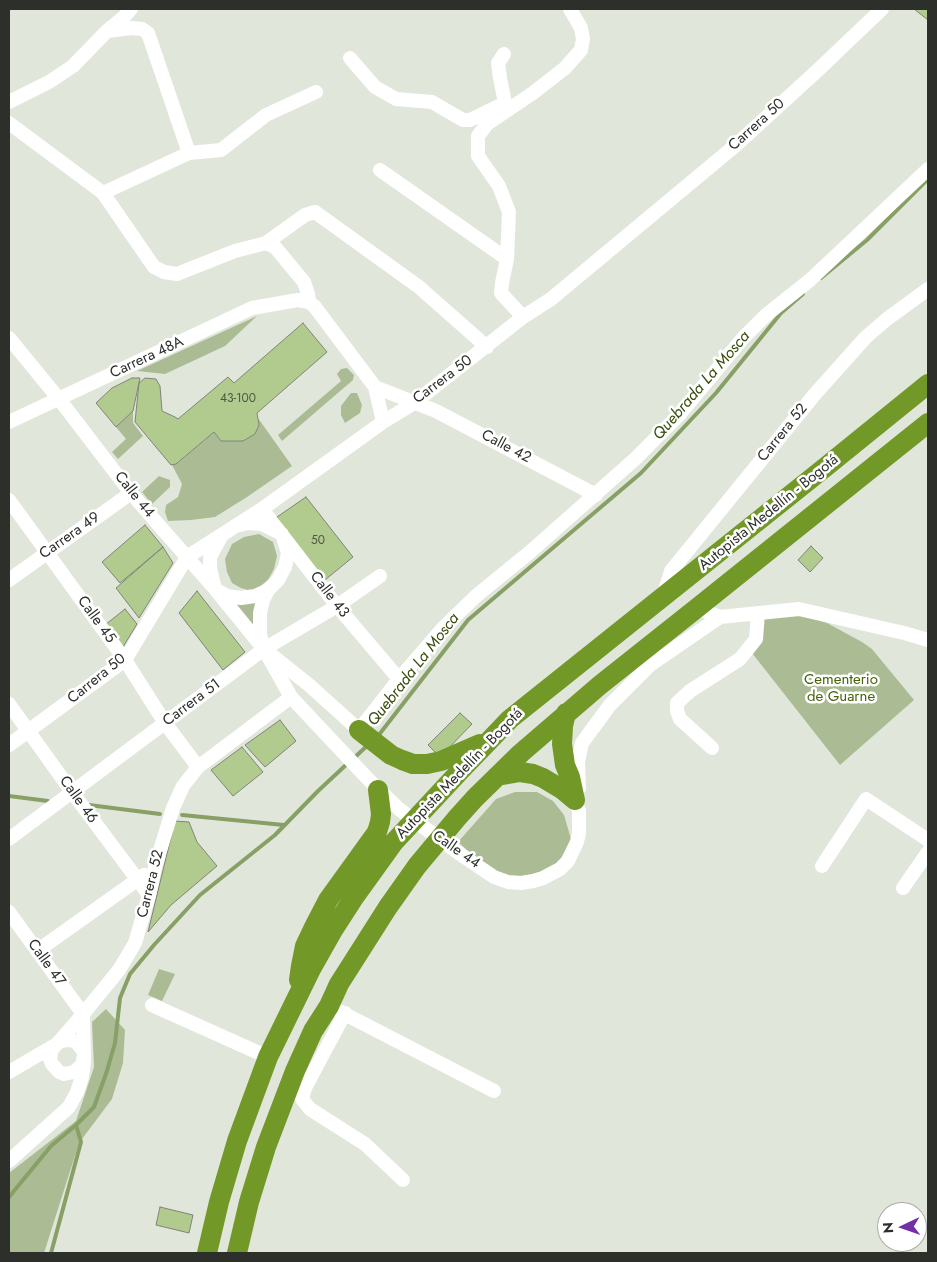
<!DOCTYPE html>
<html>
<head>
<meta charset="utf-8">
<style>
  body { margin:0 }
  #map { position:relative; width:937px; height:1262px; overflow:hidden; background:#e1e6db; font-family:Jost,sans-serif }
  canvas { display:block }
  .frame { position:absolute; inset:0; border:10px solid #2d2f2b; pointer-events:none }
  .north { position:absolute; left:877px; top:1202px; width:50px; height:50px; box-sizing:border-box; background:#fff; border:1px solid #abacaa; border-radius:50%; rotate:267deg; font-size:14px; font-weight:700; line-height:20px; text-align:center; color:#2d2f2b }
  .north::after { content:''; display:block; margin:auto; width:18px; height:22px; background:#732fa4; clip-path:polygon(50% 0,100% 100%,50% 72%,0 100%) }
</style>
</head>
<body>
<div id="map">
<canvas width="937" height="1262"></canvas>
<div class="frame"></div>
<div class="north">N</div>
</div>
<script>
const ctx = document.querySelector('canvas').getContext('2d');
ctx.lineJoin = 'round';
function paint(path, color) {
  ctx.fillStyle = color;
  ctx.fill(path, 'evenodd');
}
function poly(rows) {
  const path = new Path2D();
  for (const r of rows) {
    path.moveTo(r[0], r[1]);
    for (let i = 2; i < r.length; i += 2) path.lineTo(r[i], r[i + 1]);
  }
  return path;
}
function stroke(path, color, width, dash) {
  ctx.strokeStyle = color;
  ctx.lineWidth = width;
  ctx.lineCap = dash ? 'butt' : 'round';
  ctx.setLineDash(dash || []);
  ctx.stroke(path);
}
function write(font, color, halo, rows, align = 'center') {
  ctx.font = font + ' Jost,sans-serif';
  ctx.lineWidth = 5;
  ctx.setLineDash([]);
  ctx.textBaseline = 'middle';
  ctx.strokeStyle = halo;
  ctx.fillStyle = color;
  for (const [text, x, y, turn = 0] of rows) {
    ctx.save();
    ctx.translate(x, y);
    ctx.rotate((+turn || 0) * Math.PI / 180);
    ctx.textAlign = isNaN(turn) ? turn : align;
    if (halo) ctx.strokeText(text, 0, 0);
    ctx.fillText(text, 0, 0);
    ctx.restore();
  }
}
paint(poly([
  [257,316,225,346,165,374,137,371],
  [347,368,354,375,353,380,282,441,278,435,341,381,337,374,341,369],
  [351,393,357,393,362,405,360,413,345,423,341,415,341,406],
  [133,411,133,423,143,436,118,459,112,452,126,439,116,427],
  [258,418,292,466,247,497,215,517,191,520,168,521,165,512,166,505,178,497,182,484,172,465,180,461,214,432,221,441,243,441,255,434,259,425],
  [159,476,170,480,170,487,152,504,142,492],
  [259,534,273,542,277,556,274,569,268,580,259,587,251,591,241,588,232,583,227,572,225,559,232,544,244,537],
  [232,602,257,602,256,633],
  [798,613,827,623,862,642,872,649,914,700,840,765,752,653,764,619],
  [515,792,537,792,553,801,564,815,571,839,557,866,536,877,515,879,491,871,458,842,496,799],
  [159,969,175,974,162,1001,148,995],
  [106,1009,125,1030,123,1063,112,1099,79,1143,44,1253,9,1253,9,1173,76,1121,94,1067,92,1022]
]), '#abbc94');
stroke(poly([
  [821,278,867,240,928,179],
  [378,736,468,620,641,473,716,393,781,313,803,294],
  [354,758,369,744],
  [9,796,48,801],
  [89,805,160,814],
  [182,815,284,825],
  [9,1197,51,1146,76,1125,94,1107,106,1074,115,1043,120,998,130,974,154,945,200,895,275,835,318,791,348,763],
  [51,1253,81,1142,76,1125]
]), '#88a066', 4);
const building = poly([
  [914,9,928,9,928,20,914,9],
  [303,323,327,352,257,413,259,425,255,434,243,441,221,441,214,432,176,464,171,465,135,422,139,383,145,378,156,379,160,386,162,411,175,417,178,419,228,377,234,383,303,323],
  [132,378,140,378,133,411,116,427,96,403,112,388,132,378],
  [306,497,353,557,325,580,287,532,277,517,306,497],
  [145,525,163,547,120,583,102,562,145,525],
  [811,546,823,558,810,572,798,560,811,546],
  [163,547,173,563,139,618,116,588,163,547],
  [197,591,245,652,223,670,179,613,197,591],
  [125,609,137,624,123,647,105,625,125,609],
  [460,713,472,724,440,757,428,745,460,713],
  [280,720,296,741,265,767,245,745,280,720],
  [242,747,263,772,233,796,211,770,242,747],
  [175,821,189,822,197,842,217,866,171,905,148,932,175,821],
  [160,1207,193,1215,189,1233,156,1225,160,1207]
]);
paint(building, '#b1cb8f');
stroke(building, '#7f8379', 1);
stroke(poly([
  [107,31,132,28,142,29,148,33,189,153],
  [504,54,498,63,500,78,505,103],
  [350,58,375,87,396,99,432,102,463,120,470,120,505,103,507,106],
  [9,102,49,82,73,66,107,31,124,17,131,9],
  [9,123,103,193,154,267,164,272,177,274,235,251,266,243,305,215,315,212,419,287,487,347],
  [380,170,507,259],
  [103,193,189,153,221,150,266,115,316,92],
  [266,243,275,247,304,282,308,294,309,302],
  [523,317,501,293,502,283,507,259,509,212,499,186,478,156,478,136,487,124,533,93,565,68,581,50,583,39,581,28,570,9],
  [9,338,59,399,131,493,164,531,215,589,264,649,291,697,368,779,399,809,460,854,494,877,508,882,521,883,533,881,543,878,560,869,568,861,577,842,579,833,579,811,575,800],
  [375,387,436,411,596,495],
  [9,422,252,308,298,300,309,302,315,307,375,387,383,422],
  [9,500,125,660,165,723,198,767],
  [262,509,337,606,399,679],
  [240,525,247,523,262,524,282,534,288,553,285,567,278,580,268,590,263,600,260,613,260,634,263,646],
  [221,537,210,557,210,568,215,589,227,596,241,598,255,596,268,590],
  [9,580,131,493],
  [663,597,671,571,815,394,866,337,887,319,928,289],
  [697,608,720,617,799,609,904,633,928,640],
  [264,649,309,685,359,730,399,679,442,629,476,596,530,552,635,459,679,415,743,338,766,315,810,280,928,169],
  [9,704,72,792,149,895],
  [9,745,125,660,187,557,262,509,383,422,414,403,523,317,551,299,736,145,818,70,882,9],
  [712,748,680,719,677,711,677,703,690,691,740,659,756,639,758,613],
  [579,788,578,762,582,743,610,705,650,665,720,617],
  [9,839,264,649,337,606,380,576],
  [822,866,866,799,928,840],
  [903,888,928,852],
  [9,912,83,1014,84,1056,82,1065,74,1072,64,1074,59,1072,52,1064,50,1059,51,1053,53,1048,60,1041,69,1040,74,1041,78,1044,83,1051],
  [37,951,144,875],
  [152,1005,268,1057],
  [337,1010,494,1091],
  [345,1013,305,1088,302,1099,310,1109,365,1144,403,1180],
  [9,1072,57,1044,83,1014,119,970,135,943,149,895,155,867,173,808,183,786,198,767,291,697],
  [9,1161,69,1107,77,1092,82,1077,84,1061]
]), '#fff', 14);
stroke(poly([
  [566,713,563,726,562,744,565,765,570,777,575,800],
  [359,730,391,755,402,760,413,764,427,764,441,761,480,744],
  [497,776,520,772,533,774,543,778,563,790,575,800],
  [299,980,301,966,305,946,315,925,328,900,377,832,380,822,381,814,378,790],
  [207,1253,219,1202,237,1141,268,1057,311,969,333,930,353,899,394,842,461,770,510,719,828,465,928,384],
  [237,1253,249,1202,266,1147,295,1071,313,1031,329,1006,339,984,388,907,417,866,457,818,475,798,521,753,600,685,697,608,928,423]
]), '#729928', 20);
write('12px', '#4e5644', null, [
  ["43-100",238,399],
  ["50",318,541]
]);
write('15px', '#2d2f2b', '#fff', [
  ["Carrera 50",757,125,-42],
  ["Carrera 48A",147,358,-25],
  ["Carrera 50",443,380,-37],
  ["Carrera 52",783,433,-51],
  ["Calle 42",506,447,28],
  ["Calle 44",134,495,51],
  ["Autopista Medellín - Bogotá",769,513,-39],
  ["Carrera 49",70,536,-35],
  ["Calle 43",329,595,52],
  ["Calle 45",96,620,54],
  ["Carrera 50",97,679,-39],
  ["Carrera 51",192,703,-37],
  ["Autopista Medellín - Bogotá",460,774,-46],
  ["Calle 46",78,800,54],
  ["Calle 44",456,850,35],
  ["Carrera 52",151,884,-76],
  ["Calle 47",46,963,54]
]);
write('15px', '#466306', '#fff', [
  ["Cementerio",841,680],
  ["de Guarne",841,697]
]);
write('italic 16px', '#374d0c', '#fff', [
  ["Quebrada La Mosca",702,386,-49],
  ["Quebrada La Mosca",414,670,-52]
]);
</script>
</body>
</html>
